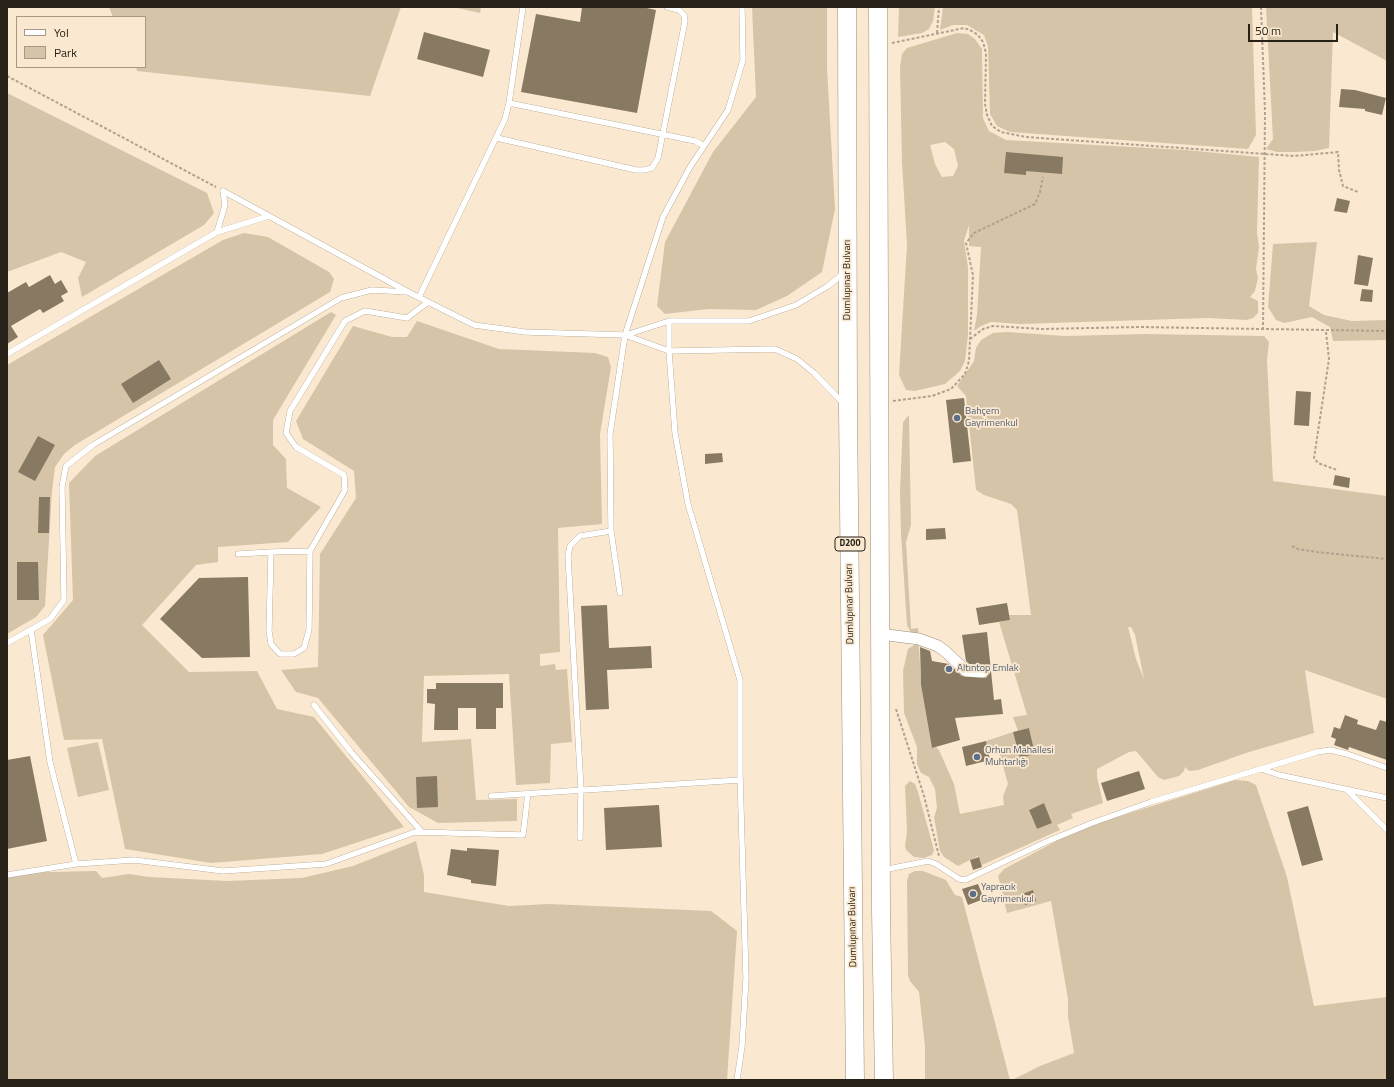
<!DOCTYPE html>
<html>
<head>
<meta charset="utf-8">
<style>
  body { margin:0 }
  #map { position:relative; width:1394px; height:1087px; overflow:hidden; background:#fae9d0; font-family:"Titillium Web",sans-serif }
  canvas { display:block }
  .frame { position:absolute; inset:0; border:8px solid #272118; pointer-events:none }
  .legend { position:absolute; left:16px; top:16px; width:130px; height:52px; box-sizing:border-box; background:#fae9d0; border:1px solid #a69986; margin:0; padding:5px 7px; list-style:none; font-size:12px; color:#272118 }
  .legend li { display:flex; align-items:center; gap:8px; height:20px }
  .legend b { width:20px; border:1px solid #a69986 }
  .scale { position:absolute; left:1248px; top:24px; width:90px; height:18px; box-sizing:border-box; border:2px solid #272118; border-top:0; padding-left:5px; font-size:12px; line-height:14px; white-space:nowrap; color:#272118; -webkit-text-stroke:3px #fae9d0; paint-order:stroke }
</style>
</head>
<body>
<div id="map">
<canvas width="1394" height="1087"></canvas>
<div class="frame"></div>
<ul class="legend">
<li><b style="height:5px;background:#fff"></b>Yol</li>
<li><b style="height:11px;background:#d6c4a9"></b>Park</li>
</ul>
<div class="scale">50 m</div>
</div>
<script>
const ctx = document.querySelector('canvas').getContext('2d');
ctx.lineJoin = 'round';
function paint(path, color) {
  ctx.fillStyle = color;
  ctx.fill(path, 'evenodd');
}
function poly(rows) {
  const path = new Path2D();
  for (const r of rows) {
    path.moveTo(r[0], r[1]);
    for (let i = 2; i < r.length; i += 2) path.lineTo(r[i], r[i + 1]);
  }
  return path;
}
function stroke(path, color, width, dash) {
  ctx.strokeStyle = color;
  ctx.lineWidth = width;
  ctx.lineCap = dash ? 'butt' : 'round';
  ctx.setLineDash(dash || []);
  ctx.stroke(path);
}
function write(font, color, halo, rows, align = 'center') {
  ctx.font = font + ' "Titillium Web",sans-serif';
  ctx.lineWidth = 3.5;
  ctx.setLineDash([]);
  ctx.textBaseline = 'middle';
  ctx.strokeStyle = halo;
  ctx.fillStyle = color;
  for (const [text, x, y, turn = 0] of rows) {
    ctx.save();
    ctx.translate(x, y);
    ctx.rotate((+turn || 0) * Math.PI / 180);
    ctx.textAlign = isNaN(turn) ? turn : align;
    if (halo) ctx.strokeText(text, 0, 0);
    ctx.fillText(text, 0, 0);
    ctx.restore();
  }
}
paint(poly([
  [109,7,401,7,370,96,137,71,136,67,145,67,145,17,113,17],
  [453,7,481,7,480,13],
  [752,7,827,7,827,68,835,209,822,272,787,296,756,310,708,309,665,314,657,306,665,242,713,152,756,97],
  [899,7,935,7,933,21,929,29,922,33,898,37],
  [943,7,1252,7,1256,135,1248,149,1010,132,997,126,990,114,988,47,984,35,967,25,953,25,940,30],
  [1266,7,1387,7,1387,61,1333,32,1329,148,1315,151,1295,152,1277,152,1266,149,1273,139],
  [957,33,968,34,975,39,982,49,983,118,989,131,1006,140,1186,150,1259,157,1257,233,1259,247,1256,269,1258,278,1255,291,1250,297,1258,301,1258,313,1253,318,1247,320,1208,318,1020,324,991,322,981,326,974,331,977,315,981,247,969,246,969,225,964,241,968,267,968,335,965,361,960,371,945,384,915,391,906,390,899,375,907,245,902,162,900,67,902,54,907,48],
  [945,142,954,149,958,166,953,176,942,177,935,164,930,145],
  [7,93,207,193,214,213,204,225,82,297,78,278,86,262,61,252,7,272],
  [244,233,268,237,329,272,334,279,330,292,75,445,64,454,55,467,52,491,45,606,36,617,7,634,7,365,223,240],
  [1317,242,1309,306,1324,315,1352,321,1387,320,1387,340,1333,341,1330,327,1312,317,1284,323,1276,320,1268,307,1273,244],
  [331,312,336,315,273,420,273,445,286,459,287,488,321,507,288,542,218,547,218,562,196,565,142,625,189,672,257,671,277,709,314,717,404,827,322,854,211,863,125,849,102,739,64,740,43,635,73,600,69,483,95,456],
  [417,321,499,349,595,353,608,357,611,367,600,434,602,524,558,528,560,652,540,654,540,666,555,664,556,670,567,669,572,742,551,744,550,783,516,785,509,674,424,676,422,742,471,739,476,800,517,799,517,821,438,823,409,807,318,698,296,692,281,670,318,667,320,554,356,498,354,471,303,439,296,421,353,326,392,337,407,337],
  [1007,332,1065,336,1146,334,1264,336,1269,342,1267,360,1273,481,1387,496,1387,699,1305,670,1314,733,1246,753,1198,770,1189,771,1185,767,1184,771,1179,776,1164,780,1158,777,1136,751,1129,752,1097,769,1097,777,1103,803,1071,814,1073,818,1057,825,1060,830,982,865,978,856,958,866,944,857,940,851,934,817,937,808,935,789,929,777,921,773,917,764,917,747,904,713,903,671,908,649,916,644,919,646,921,685,932,748,936,747,939,750,954,784,960,814,1004,805,1003,796,1008,784,999,751,989,753,986,741,1013,732,1020,757,1035,754,1029,728,1018,731,1013,717,1027,715,999,622,1010,620,1009,615,1031,615,1017,510,1011,504,984,495,976,490,966,396,957,386,974,361,976,348,981,340,993,333],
  [1128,627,1131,627,1135,635,1144,679,1136,659],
  [1044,803,1052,823,1037,829,1029,810],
  [909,415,911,525,906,542,911,629,918,628,919,637,911,633,907,625,901,534,900,491,903,422],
  [98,742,109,790,78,797,67,748],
  [1235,780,1248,781,1256,785,1287,877,1314,1006,1387,997,1387,1080,1012,1080,1040,1066,1074,1053,1068,1016,1068,999,1051,901,1007,913,998,876,1004,869,1062,838,1098,823],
  [910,781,915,784,918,792,934,850,932,855,924,858,914,857,906,850,905,846,907,831,905,786],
  [416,841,424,875,424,892,509,906,549,904,711,911,737,931,727,1080,7,1080,7,873,96,871,102,878,129,874,149,877,227,881,302,878,353,866],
  [915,871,923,871,946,880,955,895,962,897,1010,1080,925,1080,925,1047,919,992,910,981,908,975,907,881,909,874]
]), '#d6c4a9');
paint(poly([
  [582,7,642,7,656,10,637,113,521,92,536,14,580,22],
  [424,32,490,50,483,77,417,59],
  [1341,89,1355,90,1386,98,1382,115,1365,111,1365,109,1339,107],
  [1006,152,1063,157,1062,174,1026,171,1026,175,1004,173],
  [1337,198,1350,201,1347,213,1334,211],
  [1358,255,1373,258,1368,286,1354,284],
  [50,275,55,284,61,280,68,292,61,296,64,301,43,313,40,309,11,326,18,337,7,344,7,293,26,282,29,287],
  [1362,289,1373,290,1372,302,1360,301],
  [159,360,171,379,133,403,121,384],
  [1296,391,1311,392,1309,426,1294,425],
  [964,398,971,461,953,463,946,400],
  [38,436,55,445,35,481,18,472],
  [722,453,723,462,705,464,705,454],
  [1335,475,1350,478,1349,488,1333,485],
  [39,497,50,497,49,533,38,533],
  [945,528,946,539,926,540,926,529],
  [17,562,38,562,39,600,17,600],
  [248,577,250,657,202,658,160,619,199,578],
  [1007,603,1010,620,979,625,976,608],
  [607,605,609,648,651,646,652,668,607,670,609,709,586,710,581,606],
  [987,632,994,700,1001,699,1003,714,955,718,960,740,932,748,921,685,920,647,930,651,932,661,949,664,962,676,986,678,990,673,987,666,969,664,966,661,962,635],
  [436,683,503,683,503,708,496,708,496,729,476,729,476,708,458,708,458,730,434,730,435,704,427,703,427,689,436,689],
  [1345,715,1358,720,1357,724,1376,730,1380,720,1387,722,1387,760,1349,747,1348,750,1334,745,1336,739,1331,737,1334,727,1340,729],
  [1029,728,1035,754,1020,758,1013,732],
  [986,741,990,760,966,766,962,747],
  [30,756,47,841,7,849,7,760],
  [1139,771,1145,789,1107,801,1101,783],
  [437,776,438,807,417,808,416,777],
  [1044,803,1052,823,1037,829,1029,810],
  [659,805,662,847,606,850,604,808],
  [1308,806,1323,860,1302,866,1287,812],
  [467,848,499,850,496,886,471,883,471,880,447,875,451,849,467,851],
  [979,857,982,867,973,870,970,860],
  [978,884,984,899,968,905,962,889],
  [1033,890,1036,901,1025,905,1022,894]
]), '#887962');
const service = poly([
  [509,103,695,141,704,146],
  [497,138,636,170,644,170,652,168,658,158,685,21,684,15,679,10,667,7],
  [223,191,269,216],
  [217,232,225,205,223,191],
  [419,297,505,119,509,103,523,7],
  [669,321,669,351,675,433,688,504,740,680,740,774,746,978,742,1046,737,1080],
  [626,335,669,321,749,321,796,305,828,286,844,273],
  [7,354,217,232,269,216,410,293,474,325,525,332,625,335,669,351,775,349,797,359,814,373,843,403],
  [310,551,309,630,304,648,294,654,280,654,271,644,269,631,271,552,310,551,345,490,344,475,296,447,286,433,290,411,345,321,365,311,407,318,428,302],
  [238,554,271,552],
  [620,593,611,531,610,434,625,335,663,217,690,167,728,110,743,60,742,7],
  [31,630,50,762,76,864,134,860,223,871,326,864,415,832,523,835,528,793],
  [7,643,50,619,64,600,62,487,66,466,93,445,341,298,372,290,407,292],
  [314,705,351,752,422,832],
  [1261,769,1279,775,1387,798],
  [1347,790,1387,830],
  [491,796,740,780],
  [580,838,581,790,568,556,570,546,580,536,611,531],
  [883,870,928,861,936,864,959,879,965,880,1046,842,1092,823,1151,802,1317,752,1330,750,1347,754,1387,768],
  [7,875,76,864]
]);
const minor = poly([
  [880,634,919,639,938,646,946,652,966,671,983,672]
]);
const trunk = poly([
  [847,7,848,409,855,1080],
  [878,7,881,911,884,1080]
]);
stroke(service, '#9e8f78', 6);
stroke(minor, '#9e8f78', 12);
stroke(trunk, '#9e8f78', 19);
stroke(poly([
  [1261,7,1265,112,1263,329],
  [937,33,939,7],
  [892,43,964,28,970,30,978,35,983,42,986,53,985,104,987,115,992,126,1001,132,1026,137,1294,156,1338,152,1339,170,1343,186,1358,192],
  [7,76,216,187],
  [1326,332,1329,359,1314,458,1318,463,1337,470],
  [970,339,983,329,993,326,1042,329,1139,327,1387,331],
  [893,401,932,396,951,389,965,374,969,361,973,275,966,243,974,233,1035,204,1040,192,1043,177],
  [1292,546,1298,549,1317,552,1387,559],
  [896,709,924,796,939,856]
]), '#afa28f', 2, [3, 2]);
stroke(service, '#fff', 5.5);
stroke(minor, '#fff', 11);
stroke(trunk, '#fff', 18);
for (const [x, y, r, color] of [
  [957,418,4,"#5c6f8a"],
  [949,669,4,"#5c6f8a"],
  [977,757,4,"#5c6f8a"],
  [973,894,4,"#5c6f8a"]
]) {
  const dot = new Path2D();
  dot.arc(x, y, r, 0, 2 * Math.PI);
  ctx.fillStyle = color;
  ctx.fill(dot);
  stroke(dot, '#fae9d0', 1.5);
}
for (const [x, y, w] of [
  [850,544,30]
]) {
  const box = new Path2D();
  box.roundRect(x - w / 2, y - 7, w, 14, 3);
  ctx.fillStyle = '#fae9d0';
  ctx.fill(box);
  stroke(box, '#272118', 1);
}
write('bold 9px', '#272118', null, [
  ["D200",850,544]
]);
write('10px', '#272118', '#fae9d0', [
  ["Dumlupınar Bulvarı",848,280,-90],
  ["Dumlupınar Bulvarı",850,604,-91],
  ["Dumlupınar Bulvarı",853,927,-91]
]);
write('10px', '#4e5e75', '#fae9d0', [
  ["Bahçem",965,412],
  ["Gayrimenkul",965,424],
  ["Altıntop Emlak",957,669],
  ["Orhun Mahallesi",985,751],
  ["Muhtarlığı",985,763],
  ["Yapracık",981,888],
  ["Gayrimenkul",981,900]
], 'left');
</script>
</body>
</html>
